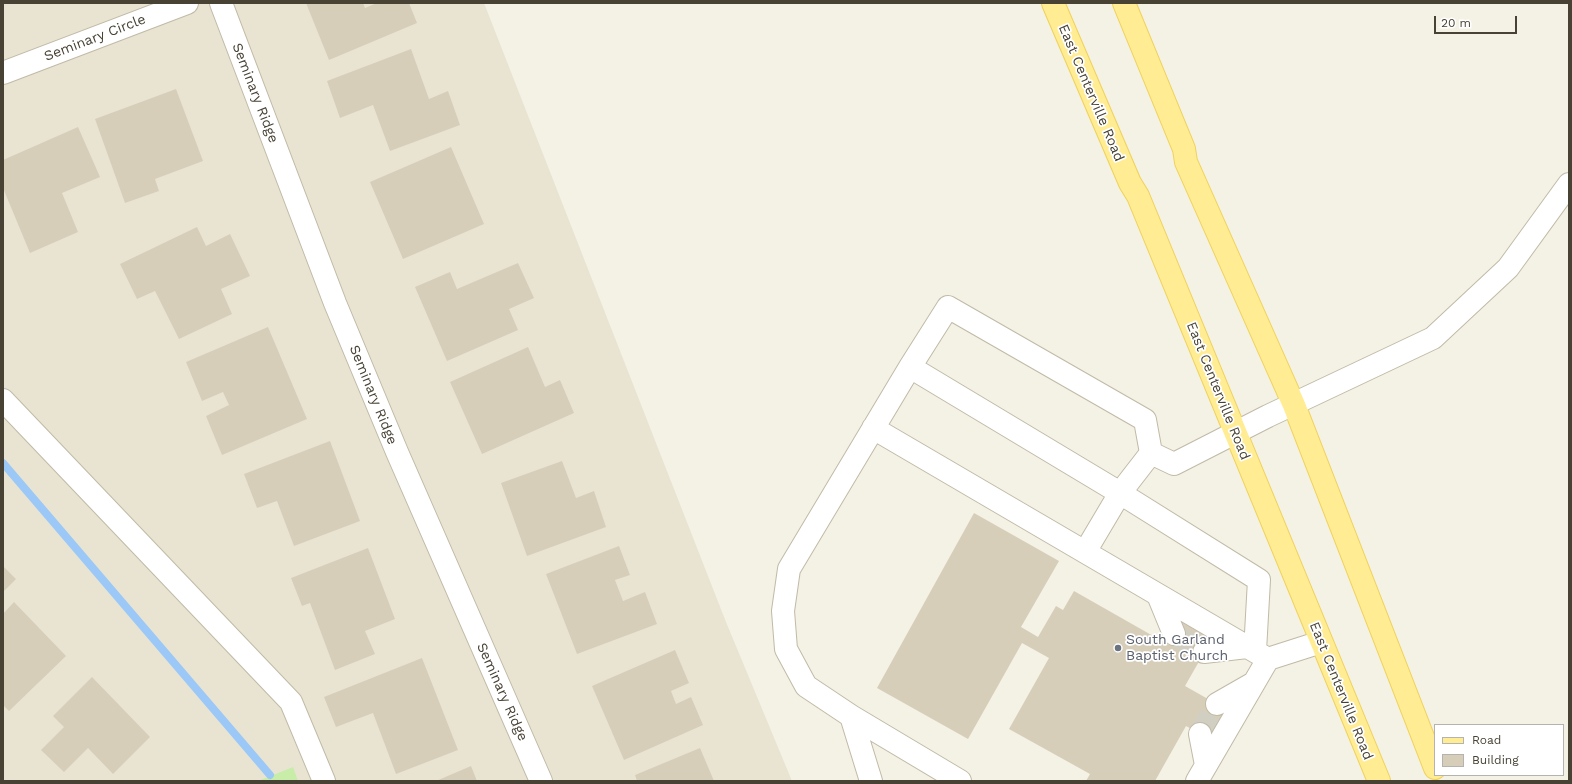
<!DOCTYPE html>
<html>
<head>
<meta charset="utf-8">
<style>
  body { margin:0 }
  #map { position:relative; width:1572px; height:784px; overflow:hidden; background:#f4f1e5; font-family:"Work Sans",sans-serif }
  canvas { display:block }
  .frame { position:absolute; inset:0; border:4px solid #474234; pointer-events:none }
  .legend { position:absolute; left:1434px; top:724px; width:130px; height:52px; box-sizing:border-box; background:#fff; border:1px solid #b5b3ae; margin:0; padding:5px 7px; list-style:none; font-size:12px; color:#474234 }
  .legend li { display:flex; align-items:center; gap:8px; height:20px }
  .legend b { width:20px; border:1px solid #b5b3ae }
  .scale { position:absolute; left:1434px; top:16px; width:83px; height:18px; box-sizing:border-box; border:2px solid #474234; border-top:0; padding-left:5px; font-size:12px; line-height:14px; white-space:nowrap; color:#474234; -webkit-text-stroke:3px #fff; paint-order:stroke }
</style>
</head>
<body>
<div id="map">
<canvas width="1572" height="784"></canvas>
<div class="frame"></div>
<ul class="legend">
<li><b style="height:5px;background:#ffec93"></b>Road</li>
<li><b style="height:11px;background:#d7ceb9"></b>Building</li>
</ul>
<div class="scale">20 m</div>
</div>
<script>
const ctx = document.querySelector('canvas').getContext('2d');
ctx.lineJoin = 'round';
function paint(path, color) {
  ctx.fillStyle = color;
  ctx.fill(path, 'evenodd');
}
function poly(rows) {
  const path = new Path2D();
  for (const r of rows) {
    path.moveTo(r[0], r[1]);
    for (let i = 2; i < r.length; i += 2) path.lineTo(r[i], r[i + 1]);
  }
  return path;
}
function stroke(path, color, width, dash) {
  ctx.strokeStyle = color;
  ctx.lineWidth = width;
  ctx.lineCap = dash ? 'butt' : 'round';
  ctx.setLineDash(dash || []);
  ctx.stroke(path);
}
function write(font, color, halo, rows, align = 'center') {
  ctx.font = font + ' "Work Sans",sans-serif';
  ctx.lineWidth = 3.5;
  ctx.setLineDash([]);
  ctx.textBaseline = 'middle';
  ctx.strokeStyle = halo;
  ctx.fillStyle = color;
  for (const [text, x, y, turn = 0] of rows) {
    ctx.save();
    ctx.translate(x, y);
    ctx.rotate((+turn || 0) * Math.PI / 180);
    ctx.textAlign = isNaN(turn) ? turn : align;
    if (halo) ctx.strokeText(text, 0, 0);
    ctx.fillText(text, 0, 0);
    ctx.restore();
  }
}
paint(poly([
  [3,3,484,3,726,622,792,781,3,781]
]), '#e9e4d2');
paint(poly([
  [293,767,298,781,258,781]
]), '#c7eda9');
stroke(poly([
  [3,463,270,775]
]), '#9bc8f7', 8);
paint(poly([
  [306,3,363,3,365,8,377,3,409,3,417,23,329,60],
  [411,49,429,99,448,91,460,125,390,151,373,105,340,118,327,81],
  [176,89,203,161,155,179,159,191,125,203,95,119],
  [78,127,100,177,62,193,78,232,30,253,3,188,3,160],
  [451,147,484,224,403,259,370,182],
  [197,227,206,246,230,234,250,276,221,289,232,314,179,339,155,291,137,299,120,264],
  [518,263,534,298,509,309,518,330,447,361,415,287,450,272,457,289],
  [268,327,307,419,222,455,206,416,229,405,223,392,202,401,186,362],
  [528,347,545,387,560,380,574,413,482,454,450,382],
  [330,441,360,521,294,546,277,501,257,508,244,474],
  [562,461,576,498,594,491,606,527,527,556,501,483],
  [974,513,1059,561,1021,627,1038,637,1056,606,1063,610,1074,591,1169,645,1182,620,1213,637,1185,686,1231,712,1215,742,1186,726,1155,781,1086,781,1090,774,1009,729,1049,658,1022,643,968,739,877,688],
  [619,546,630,575,615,580,623,601,645,592,657,624,577,654,546,574],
  [368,548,395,619,365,631,375,654,335,670,310,603,302,606,291,578],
  [3,566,16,579,3,592],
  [14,602,66,656,9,711,3,705,3,614],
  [675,650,689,683,671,691,676,704,691,697,703,725,624,760,592,686],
  [422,658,458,750,396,774,373,713,336,727,324,697],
  [92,677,150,737,113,774,88,748,64,772,41,750,64,727,53,716],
  [700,748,714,781,637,781,635,775],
  [471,766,477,781,436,781]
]), '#d7ceb9');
stroke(poly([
  [1174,634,1204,652],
  [1200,734,1217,704]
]), '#d1cec2', 22, [22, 11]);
const minor = poly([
  [221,3,335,303,397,452,541,781],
  [3,73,187,3],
  [3,400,291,702,324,781],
  [873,428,1268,659],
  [1151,453,1174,464,1268,416,1433,338,1508,268,1569,184],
  [1085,552,1120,493,1151,453,1145,420,948,307,910,367,1120,493,1259,580,1255,651],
  [1158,595,1174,634],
  [1204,652,1247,647],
  [1217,704,1252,684],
  [851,716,806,686,786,649,783,611,789,569,910,367],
  [1200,734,1206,765],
  [871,781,851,716,960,781],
  [1197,781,1268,659,1321,642]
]);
const major = poly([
  [1053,3,1130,183,1138,196,1379,781],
  [1124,3,1184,149,1186,162,1294,405,1435,768]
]);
stroke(minor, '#c1baa7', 24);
stroke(major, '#efd258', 24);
stroke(minor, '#fff', 22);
stroke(major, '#ffec93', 22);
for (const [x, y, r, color] of [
  [1118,648,4,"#6b7280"]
]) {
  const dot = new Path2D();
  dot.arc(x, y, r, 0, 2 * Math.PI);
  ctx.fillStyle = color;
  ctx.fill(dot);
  stroke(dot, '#fff', 1.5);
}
write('14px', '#474234', '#fff', [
  ["Seminary Circle",95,38,-21],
  ["Seminary Ridge",255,93,69],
  ["East Centerville Road",1091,93,67],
  ["East Centerville Road",1218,391,68],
  ["Seminary Ridge",373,395,68],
  ["East Centerville Road",1341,691,68],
  ["Seminary Ridge",502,692,66]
]);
write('14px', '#5b616d', '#fff', [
  ["South Garland",1126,640],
  ["Baptist Church",1126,656]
], 'left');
</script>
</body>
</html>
